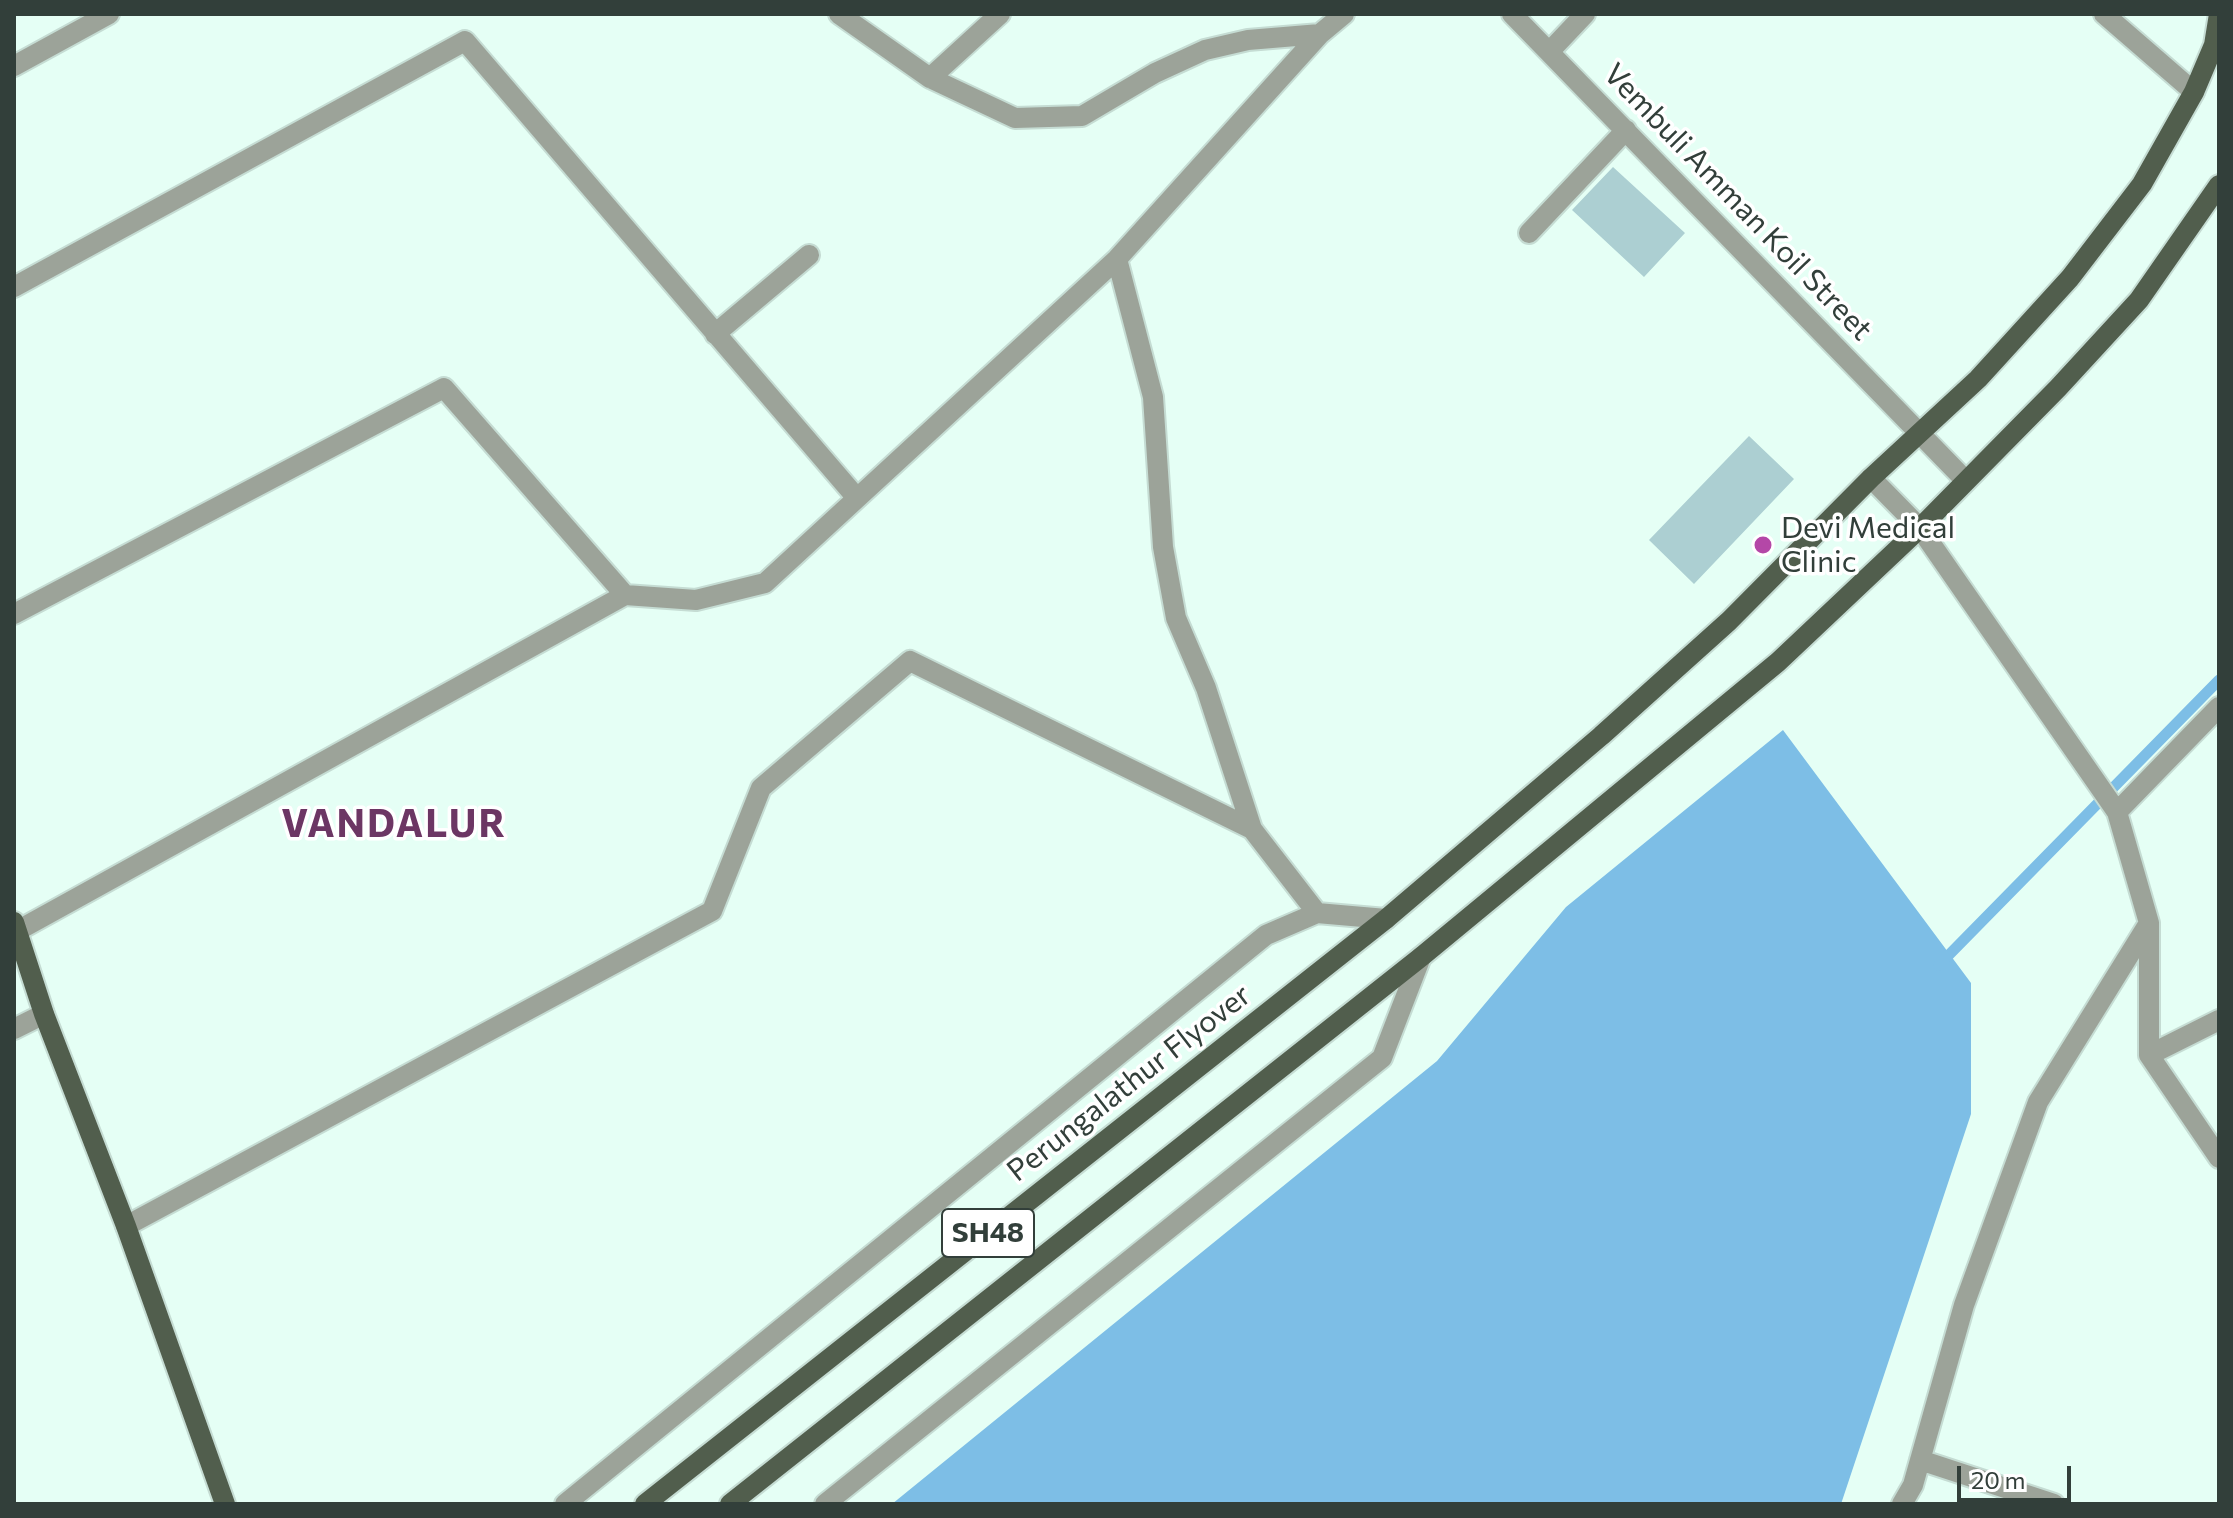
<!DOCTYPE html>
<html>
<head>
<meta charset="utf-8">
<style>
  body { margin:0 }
  #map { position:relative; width:2233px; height:1518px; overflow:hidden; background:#e5fff5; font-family:Commissioner,sans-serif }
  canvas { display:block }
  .frame { position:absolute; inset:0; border:16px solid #323f3a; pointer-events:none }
  .scale { position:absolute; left:1957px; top:1466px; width:114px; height:36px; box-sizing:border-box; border:4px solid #323f3a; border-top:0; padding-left:10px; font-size:24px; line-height:28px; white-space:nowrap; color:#323f3a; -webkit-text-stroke:6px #fff; paint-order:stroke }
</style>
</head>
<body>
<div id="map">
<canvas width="2233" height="1518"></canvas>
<div class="frame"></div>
<div class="scale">20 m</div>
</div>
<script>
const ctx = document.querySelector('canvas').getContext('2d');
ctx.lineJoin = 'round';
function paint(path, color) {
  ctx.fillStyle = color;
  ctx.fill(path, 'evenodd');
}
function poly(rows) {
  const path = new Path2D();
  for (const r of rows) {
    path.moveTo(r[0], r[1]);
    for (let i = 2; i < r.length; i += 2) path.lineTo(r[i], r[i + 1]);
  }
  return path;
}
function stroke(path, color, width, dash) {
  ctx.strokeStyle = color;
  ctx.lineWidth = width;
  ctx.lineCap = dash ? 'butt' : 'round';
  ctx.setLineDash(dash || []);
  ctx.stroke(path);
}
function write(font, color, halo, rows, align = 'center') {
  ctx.font = font + ' Commissioner,sans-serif';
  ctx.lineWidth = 7;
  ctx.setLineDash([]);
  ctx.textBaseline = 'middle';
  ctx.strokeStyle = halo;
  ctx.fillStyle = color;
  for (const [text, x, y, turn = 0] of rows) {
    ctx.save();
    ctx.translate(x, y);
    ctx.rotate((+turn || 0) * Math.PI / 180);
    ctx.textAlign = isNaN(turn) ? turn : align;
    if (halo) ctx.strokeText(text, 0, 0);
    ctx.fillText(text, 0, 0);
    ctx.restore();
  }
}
paint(poly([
  [1783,730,1971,983,1971,1114,1841,1504,892,1504,1437,1061,1566,907]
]), '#7dbee6');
stroke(poly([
  [1939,965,2219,680]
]), '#7dbee6', 11);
paint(poly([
  [1613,167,1685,233,1644,277,1572,210],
  [1749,436,1794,479,1694,584,1649,540]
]), '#accfd2');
const minor = poly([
  [839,14,930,78],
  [1000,14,930,78,1015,118,1082,116,1155,73,1205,50,1248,40,1320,34],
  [1512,14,1965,480],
  [2104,14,2194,92],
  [1550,51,1585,14],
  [14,66,109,14],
  [1529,233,1626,130],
  [1117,259,1153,397,1163,547,1176,618,1206,688,1252,829,1317,913],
  [14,287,465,41,856,497],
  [715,334,809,255],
  [1871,478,1920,528,2117,812,2149,923,2149,1055,2219,1158],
  [625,595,696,600,765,583,1117,259,1320,34,1344,14],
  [14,614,444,388,625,595,17,931],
  [2117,812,2219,707],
  [14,1029,44,1014],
  [2149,1055,2219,1020],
  [126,1226,712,911,761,788,910,661,1252,829],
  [1920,1460,2054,1504],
  [565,1504,1266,935,1317,913,1386,919],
  [825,1504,1382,1058,1421,957],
  [1902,1504,1913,1485,1964,1305,2038,1102,2149,923]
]);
const major = poly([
  [14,922,44,1014,126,1226,225,1504],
  [645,1504,1386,919,1601,736,1729,621,1871,478,1978,379,2070,278,2142,184,2194,92,2214,45,2219,14],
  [730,1504,1421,957,1778,662,1920,528,2058,388,2139,300,2219,185]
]);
stroke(minor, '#c5dcd3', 24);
stroke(major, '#c5dcd3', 24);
stroke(minor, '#9ca399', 20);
stroke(major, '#515e4d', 20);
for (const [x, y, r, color] of [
  [1763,545,10,"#b447a7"]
]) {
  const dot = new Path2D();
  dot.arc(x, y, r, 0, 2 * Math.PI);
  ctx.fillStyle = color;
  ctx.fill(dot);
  stroke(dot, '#fff', 3);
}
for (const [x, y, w] of [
  [988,1233,92]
]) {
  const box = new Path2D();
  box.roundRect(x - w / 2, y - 24, w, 48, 6);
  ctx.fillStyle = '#fff';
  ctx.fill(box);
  stroke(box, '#323f3a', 2);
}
write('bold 28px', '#323f3a', null, [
  ["SH48",988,1233]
]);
write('30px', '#323f3a', '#fff', [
  ["Vembuli Amman Koil Street",1738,202,46],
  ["Perungalathur Flyover",1129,1083,-38]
]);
write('30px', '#323f3a', '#fff', [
  ["Devi Medical",1781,528],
  ["Clinic",1781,562]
], 'left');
ctx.letterSpacing = '2px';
write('bold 38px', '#6c3664', '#fff', [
  ["VANDALUR",394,824]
]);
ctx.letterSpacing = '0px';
</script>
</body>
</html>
